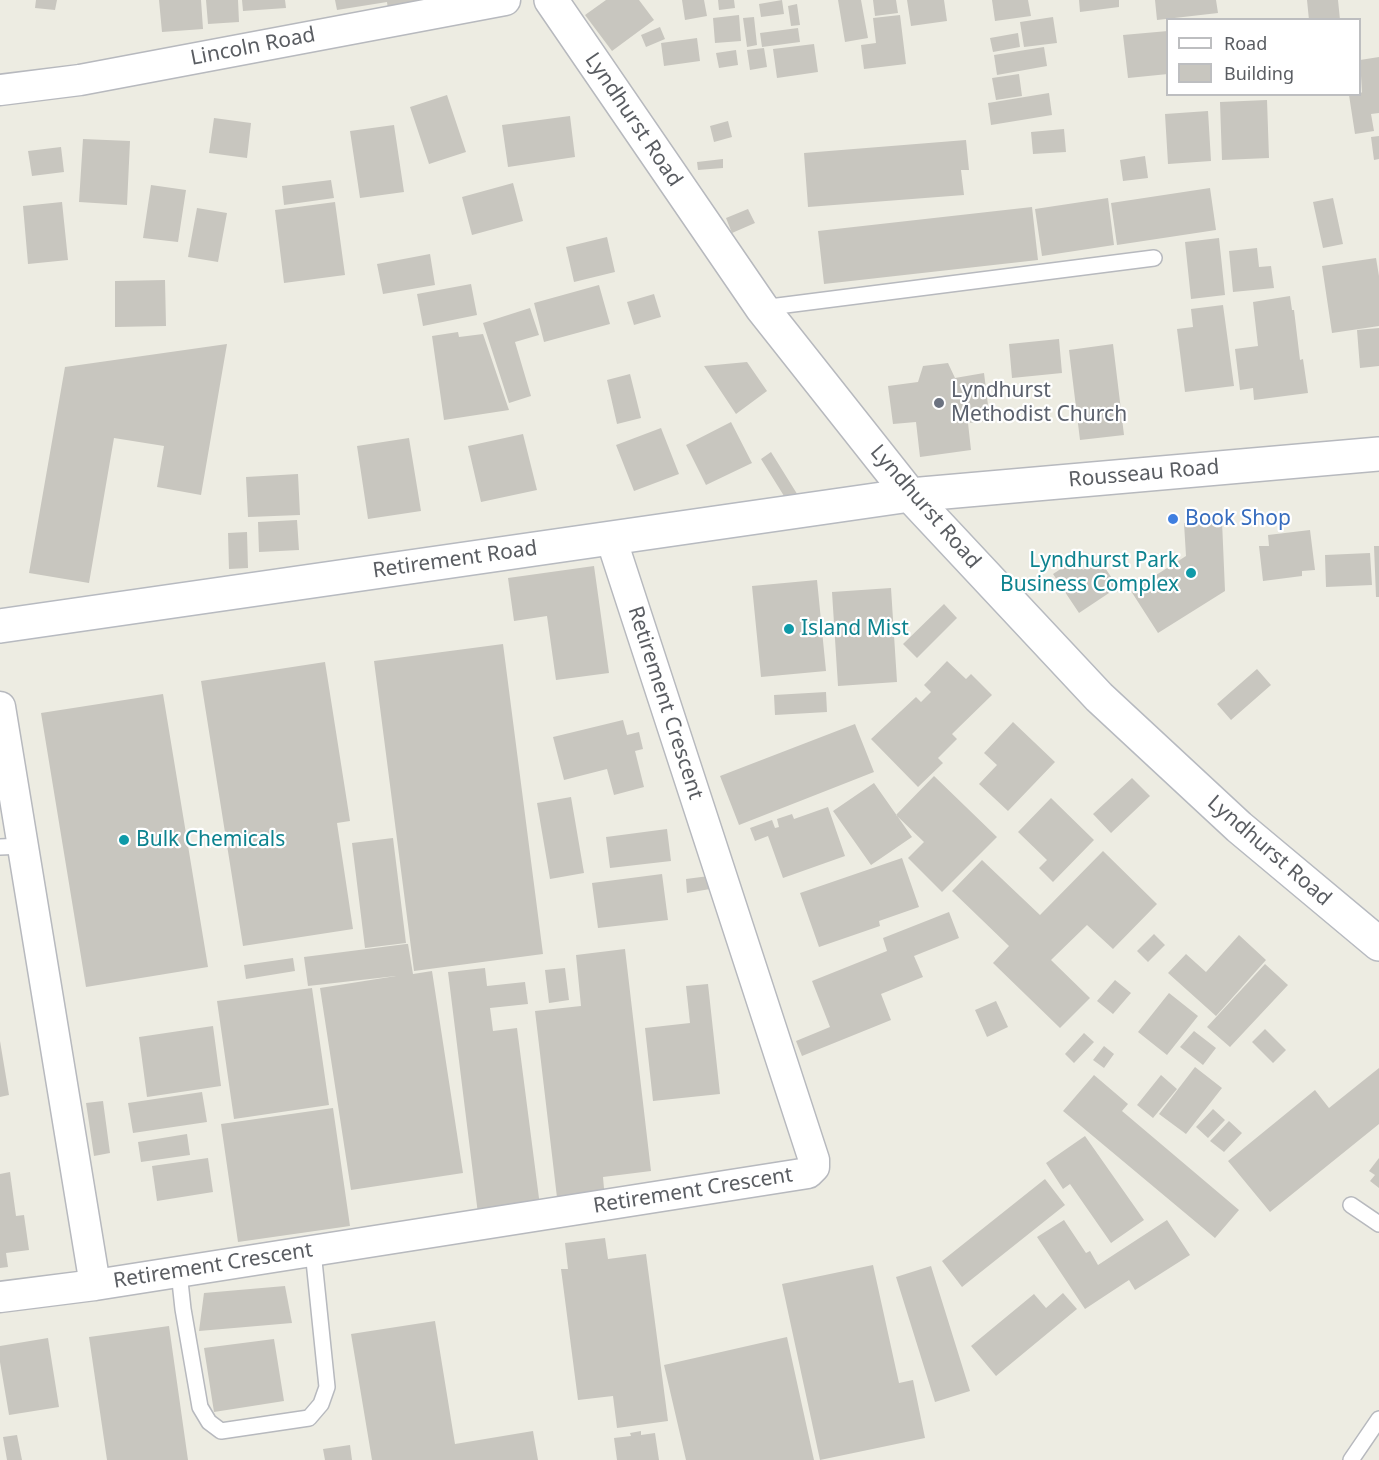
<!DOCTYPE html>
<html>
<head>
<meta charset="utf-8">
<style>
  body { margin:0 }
  #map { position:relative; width:1379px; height:1460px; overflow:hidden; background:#edece2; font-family:"Noto Sans",sans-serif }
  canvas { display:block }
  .legend { position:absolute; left:1166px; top:18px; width:195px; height:78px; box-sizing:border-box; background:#fff; border:2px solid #bdbec0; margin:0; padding:8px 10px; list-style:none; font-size:18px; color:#5a5d62 }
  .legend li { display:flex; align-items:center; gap:12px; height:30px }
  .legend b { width:30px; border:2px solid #bdbec0 }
</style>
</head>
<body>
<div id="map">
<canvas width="1379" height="1460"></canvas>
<ul class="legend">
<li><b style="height:8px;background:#fff"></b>Road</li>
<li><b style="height:16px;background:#c8c6bf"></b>Building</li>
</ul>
</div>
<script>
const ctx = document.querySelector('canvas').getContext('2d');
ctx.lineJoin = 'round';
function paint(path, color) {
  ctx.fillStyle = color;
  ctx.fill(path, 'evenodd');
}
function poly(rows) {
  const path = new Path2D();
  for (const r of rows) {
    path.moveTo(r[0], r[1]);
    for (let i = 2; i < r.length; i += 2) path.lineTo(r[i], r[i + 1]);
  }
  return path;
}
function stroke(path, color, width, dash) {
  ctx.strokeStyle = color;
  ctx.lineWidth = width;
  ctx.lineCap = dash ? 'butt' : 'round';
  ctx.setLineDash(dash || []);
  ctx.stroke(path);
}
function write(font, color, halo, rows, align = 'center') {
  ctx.font = font + ' "Noto Sans",sans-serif';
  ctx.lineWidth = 4.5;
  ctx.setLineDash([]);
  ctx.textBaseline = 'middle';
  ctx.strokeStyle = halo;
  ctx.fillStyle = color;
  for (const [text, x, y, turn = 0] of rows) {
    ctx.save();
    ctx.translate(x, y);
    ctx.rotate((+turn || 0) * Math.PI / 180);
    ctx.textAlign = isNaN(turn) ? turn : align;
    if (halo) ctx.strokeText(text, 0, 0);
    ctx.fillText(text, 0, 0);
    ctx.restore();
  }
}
paint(poly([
  [36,0,57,0,55,10,35,8],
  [159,0,201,0,203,29,162,32],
  [206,0,238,0,239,22,208,24],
  [242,0,285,0,286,8,243,11],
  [335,0,440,0,388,9,387,2,337,10],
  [606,0,639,0,654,20,612,51,585,15],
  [682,0,704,0,707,16,685,20],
  [718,0,734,0,735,8,719,10],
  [782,0,784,14,761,17,759,4],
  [838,0,861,0,868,38,845,42],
  [873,0,896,0,898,13,875,16],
  [907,0,944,0,947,21,911,26],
  [992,0,1028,0,1031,16,995,21],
  [1079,0,1119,0,1119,7,1080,12],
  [1155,0,1216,0,1218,13,1157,20],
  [1307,0,1338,0,1340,20,1309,20],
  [797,4,800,25,791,26,788,6],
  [739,15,741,41,715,43,713,18],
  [900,15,906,64,864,69,861,45,876,43,873,18],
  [754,17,757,45,747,47,743,18],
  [1053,17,1057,43,1024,47,1020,22],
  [660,27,665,39,646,47,641,35],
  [798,28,800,42,762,47,760,33],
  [1168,31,1168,74,1128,78,1123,35],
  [1018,33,1020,47,993,52,990,38],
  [697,38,700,61,664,66,661,43],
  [814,44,818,72,777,78,773,49],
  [1044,47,1047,66,997,75,994,55],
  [764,48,767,67,750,70,747,50],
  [736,50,738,65,719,68,716,53],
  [1379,57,1379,113,1371,114,1374,131,1355,134,1349,95,1360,94,1362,92,1360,60],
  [1019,74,1022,96,996,100,992,78],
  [1049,93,1052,115,991,125,988,103],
  [447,95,466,152,429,164,410,107],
  [1267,100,1269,158,1222,160,1220,102],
  [1208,111,1211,161,1168,164,1165,114],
  [570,116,575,157,508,167,502,125],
  [214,118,251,123,247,158,209,153],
  [728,121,732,137,714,142,710,126],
  [394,125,404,192,360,198,350,131],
  [1064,129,1066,152,1033,154,1031,132],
  [1379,136,1379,159,1374,160,1371,137],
  [83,139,130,141,127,205,79,202],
  [966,140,969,170,961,170,964,195,808,207,804,153],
  [61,147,64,172,32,176,28,151],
  [1145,156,1148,178,1123,181,1120,160],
  [723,159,723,168,698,170,697,162],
  [331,180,334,198,284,205,282,186],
  [513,183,523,221,472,235,462,197],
  [151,185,186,190,178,242,143,238],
  [1210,188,1216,230,1117,245,1111,203],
  [1108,198,1114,245,1042,256,1035,209],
  [1333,198,1343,244,1323,248,1313,202],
  [62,202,68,260,28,264,23,206],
  [335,202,345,275,284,283,275,210],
  [1032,207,1038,260,824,284,818,231],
  [197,208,227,213,218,262,188,257],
  [748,209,755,223,732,233,726,218],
  [607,237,615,272,574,282,566,247],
  [1219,238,1225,295,1191,299,1185,242],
  [1257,248,1259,267,1271,266,1274,288,1233,292,1229,251],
  [430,254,435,285,383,294,377,264],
  [1376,258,1379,276,1379,326,1332,333,1322,266],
  [165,280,166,326,115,327,115,281],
  [471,284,477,315,423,326,417,294],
  [599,285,610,324,544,342,534,303],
  [654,294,661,317,634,325,627,302],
  [1290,296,1292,310,1294,310,1300,360,1303,359,1308,393,1254,400,1253,388,1240,390,1235,349,1258,346,1253,302],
  [1223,305,1234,386,1185,392,1177,329,1193,327,1191,309],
  [530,308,539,335,515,342,531,396,509,403,483,323],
  [1379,328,1379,366,1360,368,1357,330],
  [458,332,459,337,483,334,509,410,444,420,432,336],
  [1059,339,1062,373,1012,378,1009,344],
  [227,344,201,495,157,487,164,446,114,438,89,583,29,573,65,367],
  [1113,344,1124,435,1080,440,1069,350],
  [747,362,767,391,736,414,704,366],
  [948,363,955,378,984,373,990,421,968,423,971,450,920,457,916,422,893,424,888,386,918,382,923,366],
  [630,374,641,418,617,424,607,380],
  [731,422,752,463,706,485,686,445],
  [661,428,679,474,634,491,616,445],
  [523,434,537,490,481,502,468,446],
  [409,438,421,511,368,519,357,446],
  [771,452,799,497,789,504,761,459],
  [298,474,300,515,248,517,246,477],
  [297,520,299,550,259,552,258,522],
  [1222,521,1225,591,1158,633,1131,591,1186,556,1184,523],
  [1310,530,1315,570,1302,571,1302,576,1263,581,1259,546,1269,546,1268,535],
  [247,532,248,568,229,569,228,533],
  [1374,546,1379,546,1379,597,1376,597],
  [1370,553,1372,585,1326,587,1325,555],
  [1076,559,1083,570,1099,559,1118,587,1079,613,1053,574],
  [594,566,609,673,556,680,547,616,514,621,508,578],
  [817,580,826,671,761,677,752,586],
  [891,588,897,682,838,686,832,592],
  [944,604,957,618,917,658,903,644],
  [503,644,543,954,414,971,374,661],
  [947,661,966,679,971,674,992,695,952,734,957,739,938,758,943,763,918,787,871,739,916,697,921,702,931,692,924,685],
  [325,662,350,821,337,823,353,929,243,946,201,681],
  [1257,669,1271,685,1231,720,1217,704],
  [826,692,827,712,775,715,774,695],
  [163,694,208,967,86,987,41,713],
  [623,720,627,735,639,732,643,749,635,751,644,787,614,795,607,769,564,780,553,737],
  [1013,722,1055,762,1008,811,979,784,997,765,984,753],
  [855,724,874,772,739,825,720,776],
  [934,776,997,837,942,892,908,858,924,842,896,815],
  [1132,778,1150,796,1111,833,1093,814],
  [874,783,912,837,871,865,833,811],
  [571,797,584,873,550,879,537,803],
  [1051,798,1094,840,1053,882,1039,868,1047,860,1018,832],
  [828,807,845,856,783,878,768,836,755,841,750,828,772,820,775,828,779,827,777,819,792,814,794,819],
  [667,829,671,861,610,868,606,837],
  [393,838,406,943,365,948,352,843],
  [1103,851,1157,904,1113,949,1087,925,1051,960,1090,998,1060,1028,993,963,1009,946,952,891,982,860,1040,915],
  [902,858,919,907,879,921,880,926,819,947,800,893],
  [662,874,668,920,598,928,592,883],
  [709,876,710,889,687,893,686,879],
  [949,912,959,938,914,956,923,977,881,994,891,1020,802,1056,796,1041,830,1027,812,981,887,951,883,938],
  [1154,934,1165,945,1148,962,1137,951],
  [1239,935,1266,960,1216,1016,1168,973,1186,954,1206,972],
  [406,944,408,944,413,974,432,971,463,1173,351,1190,320,988,396,976,308,986,304,957],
  [625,949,651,1171,603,1177,605,1200,558,1206,535,1011,581,1006,576,955],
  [293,958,295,971,246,979,244,965],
  [1265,964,1288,985,1230,1047,1207,1027],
  [485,968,487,986,525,982,528,1004,490,1008,493,1031,517,1028,540,1206,478,1214,448,972],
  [565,968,569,1000,549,1003,545,970],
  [1115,980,1131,993,1113,1014,1097,1001],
  [708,984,720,1094,653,1101,645,1028,690,1023,686,986],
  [312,988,329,1105,234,1119,217,1001],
  [1169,993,1198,1016,1167,1055,1138,1032],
  [996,1001,1008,1027,987,1037,975,1010],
  [213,1026,221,1086,147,1097,139,1037],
  [1265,1029,1286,1050,1273,1063,1252,1042],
  [1194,1031,1216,1048,1203,1065,1180,1047],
  [1084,1033,1094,1042,1074,1063,1065,1054],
  [0,1041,9,1095,0,1097],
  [1104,1046,1114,1054,1104,1068,1093,1060],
  [1195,1067,1222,1088,1186,1134,1159,1114],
  [1379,1068,1379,1124,1270,1212,1228,1161,1315,1090,1329,1108],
  [1094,1075,1128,1104,1122,1111,1239,1210,1215,1238,1063,1111],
  [1161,1075,1177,1089,1153,1118,1137,1105],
  [202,1092,207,1122,133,1133,128,1103],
  [103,1101,110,1153,94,1156,86,1103],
  [333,1108,350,1226,238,1242,221,1124],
  [1213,1109,1225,1120,1208,1138,1196,1127],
  [1229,1121,1242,1133,1224,1152,1210,1141],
  [187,1134,190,1155,141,1162,138,1142],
  [1085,1136,1144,1220,1111,1243,1070,1184,1063,1189,1046,1163],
  [208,1158,213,1192,157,1201,152,1166],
  [1379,1158,1379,1188,1370,1181,1375,1175,1369,1171],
  [10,1172,16,1216,24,1215,29,1250,6,1253,8,1267,0,1268,0,1174],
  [1045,1179,1065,1205,962,1287,942,1261],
  [1064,1220,1086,1253,1090,1251,1098,1265,1167,1220,1190,1255,1135,1290,1129,1280,1085,1309,1037,1237],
  [605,1238,608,1259,646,1254,668,1421,617,1428,613,1396,578,1400,561,1269,568,1269,565,1243],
  [873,1265,899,1383,913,1380,925,1438,820,1460,782,1284],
  [931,1266,970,1391,935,1402,896,1277],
  [285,1286,292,1323,199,1331,204,1293],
  [1063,1293,1077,1309,996,1376,971,1346,1034,1294,1046,1308],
  [435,1321,455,1444,533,1431,538,1460,372,1460,351,1334],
  [169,1326,188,1460,107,1460,89,1337],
  [787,1337,814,1460,686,1460,664,1365],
  [48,1338,59,1407,9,1415,0,1362,0,1346],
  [274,1339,284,1401,214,1412,204,1348],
  [641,1431,641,1435,655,1433,659,1460,617,1460,614,1438,631,1436,630,1433],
  [17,1435,22,1460,7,1460,3,1437],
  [350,1445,352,1460,325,1460,323,1449]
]), '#c8c6bf');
const service = poly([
  [762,308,1154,258],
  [0,847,23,846],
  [1351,1205,1379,1224],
  [179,1272,183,1309,200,1407,209,1422,221,1431,309,1418,321,1404,327,1387,313,1251],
  [1351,1460,1379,1419]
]);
const minor = poly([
  [0,90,80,80,505,0],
  [0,707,95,1285,808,1173,814,1167,814,1160,611,538],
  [0,1297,95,1285]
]);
const tertiary = poly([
  [551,0,762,308,910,495,1379,454]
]);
const secondary = poly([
  [0,626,910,495,1099,697,1239,827,1379,944]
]);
stroke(service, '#b7b9be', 18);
stroke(minor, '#b7b9be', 33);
stroke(tertiary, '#b7b9be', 36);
stroke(secondary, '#b7bac0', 36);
stroke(service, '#fff', 15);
stroke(minor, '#fff', 30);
stroke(tertiary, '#fff', 33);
stroke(secondary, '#fff', 33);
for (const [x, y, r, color] of [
  [939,403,6,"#6b7280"],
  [1173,519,6,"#3f7fe0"],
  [1191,573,6,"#0f9aa8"],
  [789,629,6,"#0f9aa8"],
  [124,840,6,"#0f9aa8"]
]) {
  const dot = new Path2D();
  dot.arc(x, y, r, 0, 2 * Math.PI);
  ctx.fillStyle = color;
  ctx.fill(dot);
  stroke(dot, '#fff', 2);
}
write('21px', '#5a5d62', '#fff', [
  ["Lincoln Road",253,47,-11],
  ["Lyndhurst Road",633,120,56],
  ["Rousseau Road",1144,474,-5],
  ["Lyndhurst Road",925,507,49],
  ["Retirement Road",455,560,-8],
  ["Retirement Crescent",665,703,72],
  ["Lyndhurst Road",1269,851,41],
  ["Retirement Crescent",693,1191,-9],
  ["Retirement Crescent",213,1266,-9]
]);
write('21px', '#5b616d', '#fff', [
  ["Lyndhurst",951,391],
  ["Methodist Church",951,415]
], 'left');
write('21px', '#366cbe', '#fff', [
  ["Book Shop",1185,519]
], 'left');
write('21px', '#0d838f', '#fff', [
  ["Lyndhurst Park",1179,561,"right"],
  ["Business Complex",1179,585,"right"],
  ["Island Mist",801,629],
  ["Bulk Chemicals",136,840]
], 'left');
</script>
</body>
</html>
